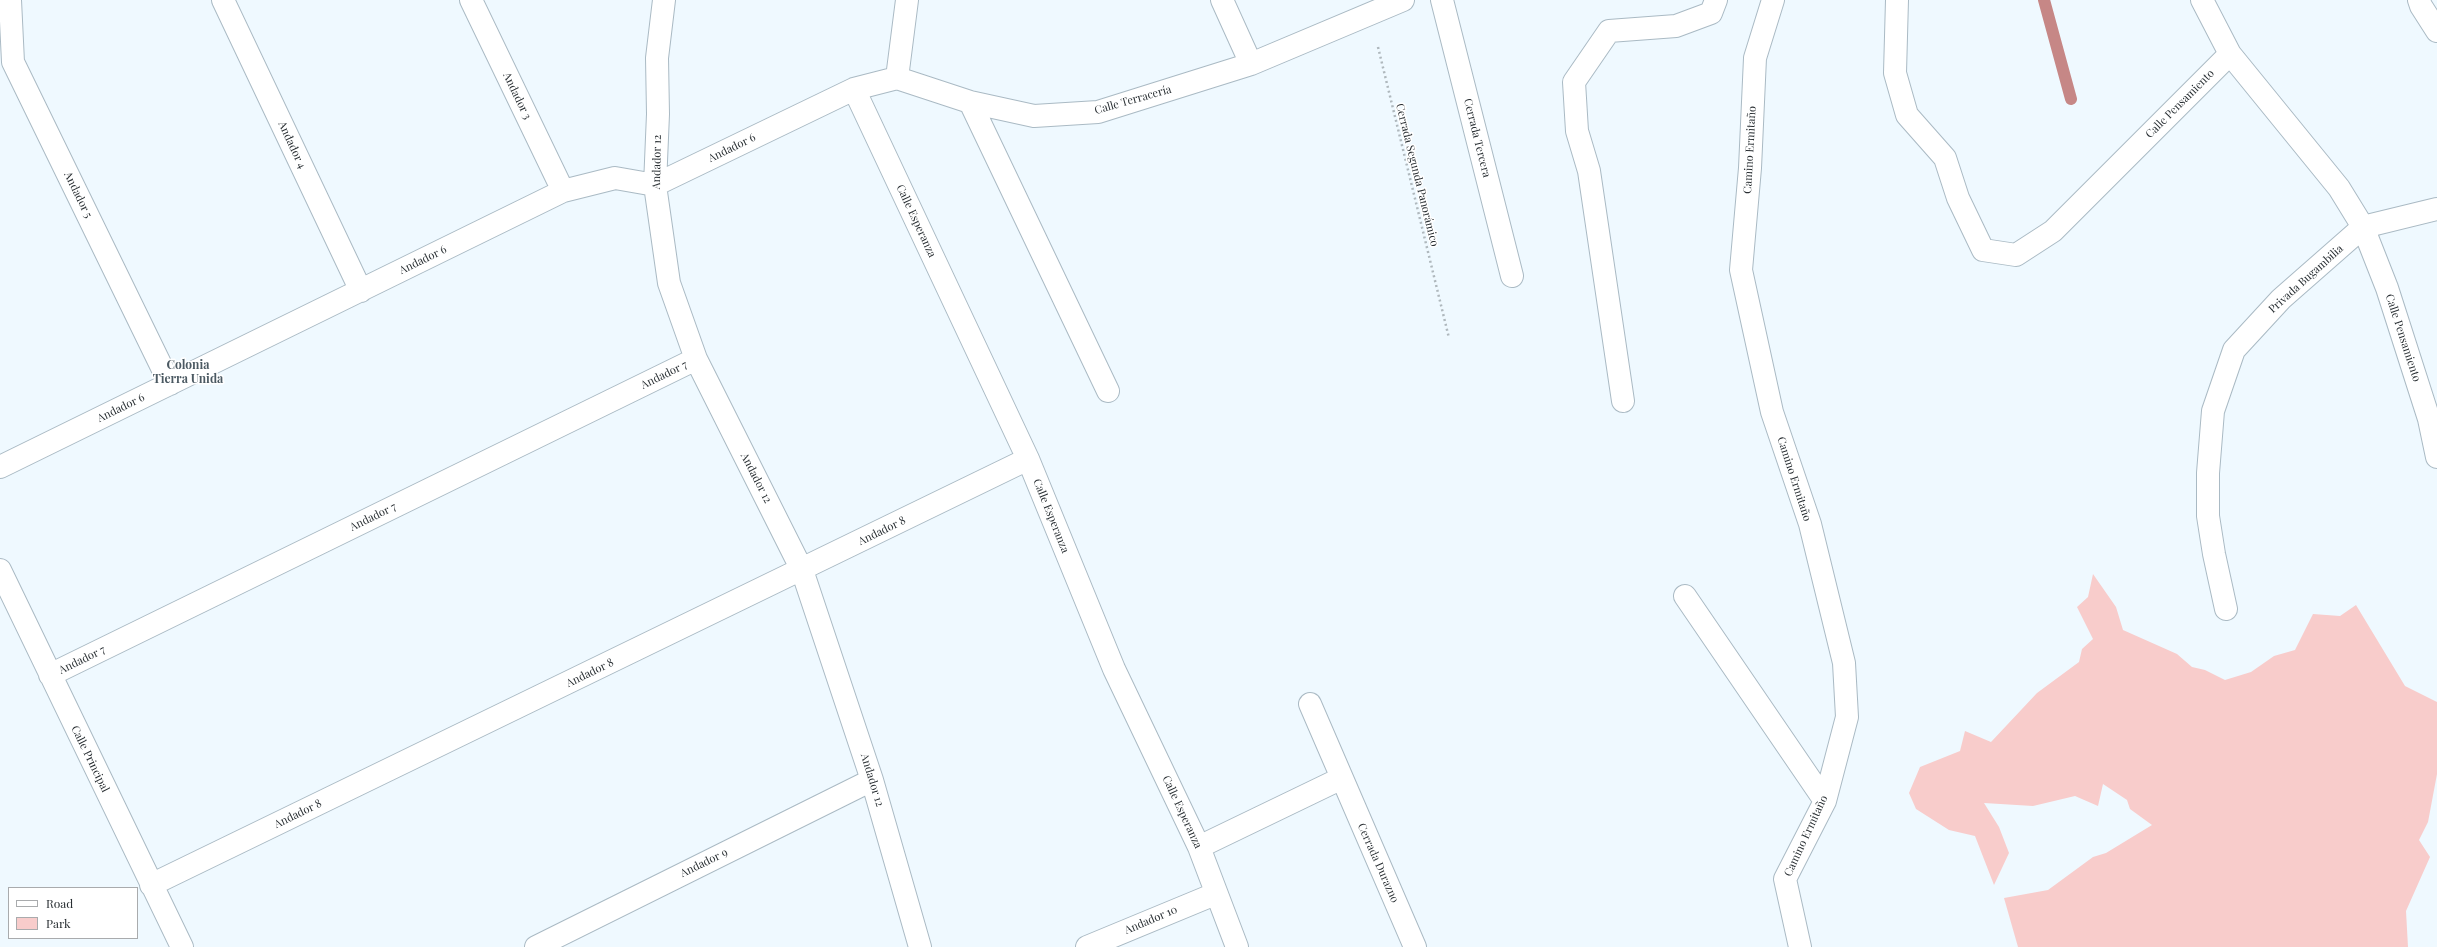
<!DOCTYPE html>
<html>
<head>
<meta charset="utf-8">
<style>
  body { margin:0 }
  #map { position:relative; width:2437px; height:947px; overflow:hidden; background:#eff9ff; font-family:"Playfair Display",serif }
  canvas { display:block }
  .legend { position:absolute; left:8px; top:887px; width:130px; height:52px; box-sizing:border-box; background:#fff; border:1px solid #a9abad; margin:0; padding:5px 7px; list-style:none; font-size:12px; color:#282e32 }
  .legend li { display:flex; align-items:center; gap:8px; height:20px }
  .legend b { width:20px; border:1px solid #a9abad }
</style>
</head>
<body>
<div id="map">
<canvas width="2437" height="947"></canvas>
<ul class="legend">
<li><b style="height:5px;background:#fff"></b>Road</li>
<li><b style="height:11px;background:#f8cccb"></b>Park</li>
</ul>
</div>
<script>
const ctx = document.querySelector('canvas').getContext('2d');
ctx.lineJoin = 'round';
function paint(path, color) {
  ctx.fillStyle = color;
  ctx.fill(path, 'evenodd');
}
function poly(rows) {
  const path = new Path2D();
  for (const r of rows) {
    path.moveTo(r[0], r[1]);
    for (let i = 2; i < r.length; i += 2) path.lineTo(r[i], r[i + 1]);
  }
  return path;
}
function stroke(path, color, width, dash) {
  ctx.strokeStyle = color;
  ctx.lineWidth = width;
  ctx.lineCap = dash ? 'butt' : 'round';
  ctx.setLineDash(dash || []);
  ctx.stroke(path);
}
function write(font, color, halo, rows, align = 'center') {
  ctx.font = font + ' "Playfair Display",serif';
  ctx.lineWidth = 3;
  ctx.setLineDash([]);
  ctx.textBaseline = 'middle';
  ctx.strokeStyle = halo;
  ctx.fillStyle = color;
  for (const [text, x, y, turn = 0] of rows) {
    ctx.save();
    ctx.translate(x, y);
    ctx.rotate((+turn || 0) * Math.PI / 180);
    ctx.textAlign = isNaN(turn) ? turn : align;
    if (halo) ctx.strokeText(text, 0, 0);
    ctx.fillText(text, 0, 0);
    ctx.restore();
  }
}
paint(poly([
  [2093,574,2116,607,2123,630,2177,654,2192,667,2205,670,2225,680,2251,672,2274,656,2295,650,2313,614,2340,616,2356,605,2405,686,2437,702,2437,774,2428,822,2419,840,2430,857,2406,911,2408,947,2018,947,2004,898,2048,890,2093,857,2106,853,2152,825,2130,809,2127,800,2103,784,2098,806,2075,796,2033,806,1984,803,1999,827,2009,853,1994,885,1975,836,1949,830,1916,809,1909,793,1920,767,1960,751,1965,731,1991,742,2037,693,2079,662,2082,649,2093,639,2077,607,2088,597]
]), '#f8cccb');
stroke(poly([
  [2044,0,2071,99]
]), '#c68786', 12);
const minor = poly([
  [10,0,13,62,170,384],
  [223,0,361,291],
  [471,0,563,191],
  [664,0,657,58,658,114,655,185,669,283,696,359,802,570,872,780,920,947],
  [1222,0,1251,64],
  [1442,0,1512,276],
  [1773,0,1755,58,1750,168,1741,270,1772,412,1810,524,1844,663,1847,717,1825,801,1785,879,1800,947],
  [1897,0,1895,73,1907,115,1945,158,1958,198,1983,250,2016,255,2053,231,2230,54],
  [2202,0,2230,54,2339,188,2363,227,2387,288,2429,419,2437,457],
  [2419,0,2421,6,2437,31],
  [897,78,907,0],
  [854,89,1028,459,1114,669,1199,847,1237,947],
  [970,102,1108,391],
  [1623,401,1589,171,1577,131,1574,82,1609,31,1676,26,1711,13,1716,0],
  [0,467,563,191,615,178,655,185,854,89,897,78,970,102,1034,116,1098,112,1251,64,1403,0],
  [0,570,182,947],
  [1685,596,1825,801],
  [2226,609,2214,554,2208,516,2208,473,2213,411,2234,350,2281,299,2363,227,2437,209],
  [50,675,696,359],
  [1310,704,1415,947],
  [1199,847,1342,778],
  [151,885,1028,459],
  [536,947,872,780],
  [1087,947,1215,894]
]);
stroke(minor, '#aabac4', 24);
stroke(poly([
  [1378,47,1449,338]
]), '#afb8bd', 2.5, [2, 3]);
stroke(minor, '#fff', 22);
write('11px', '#282e32', '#fff', [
  ["Andador 3",517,96,64],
  ["Calle Terracería",1133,100,-16],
  ["Calle Pensamiento",2180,104,-45],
  ["Cerrada Tercera",1477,138,76],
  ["Andador 4",292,145,65],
  ["Andador 6",732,148,-26],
  ["Camino Ermitaño",1750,150,-87],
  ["Andador 12",657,162,-89],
  ["Cerrada Segunda Panorámico",1417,175,76],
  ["Andador 5",78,195,64],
  ["Calle Esperanza",916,221,65],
  ["Andador 6",423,260,-26],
  ["Privada Bugambilia",2306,279,-42],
  ["Calle Pensamiento",2403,338,72],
  ["Andador 7",664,375,-26],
  ["Andador 6",121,408,-26],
  ["Andador 12",756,478,63],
  ["Camino Ermitaño",1794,479,72],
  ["Calle Esperanza",1051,516,68],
  ["Andador 7",373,517,-26],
  ["Andador 8",882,531,-26],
  ["Andador 7",82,660,-26],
  ["Andador 8",590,673,-26],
  ["Calle Principal",90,759,64],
  ["Andador 12",872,780,73],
  ["Calle Esperanza",1182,812,65],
  ["Andador 8",298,814,-26],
  ["Camino Ermitaño",1806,836,-65],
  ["Andador 9",704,863,-26],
  ["Cerrada Durazno",1378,863,66],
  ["Andador 10",1151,920,-23]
]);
write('bold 12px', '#4b5962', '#fff', [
  ["Colonia",188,365],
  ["Tierra Unida",188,379]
]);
</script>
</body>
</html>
